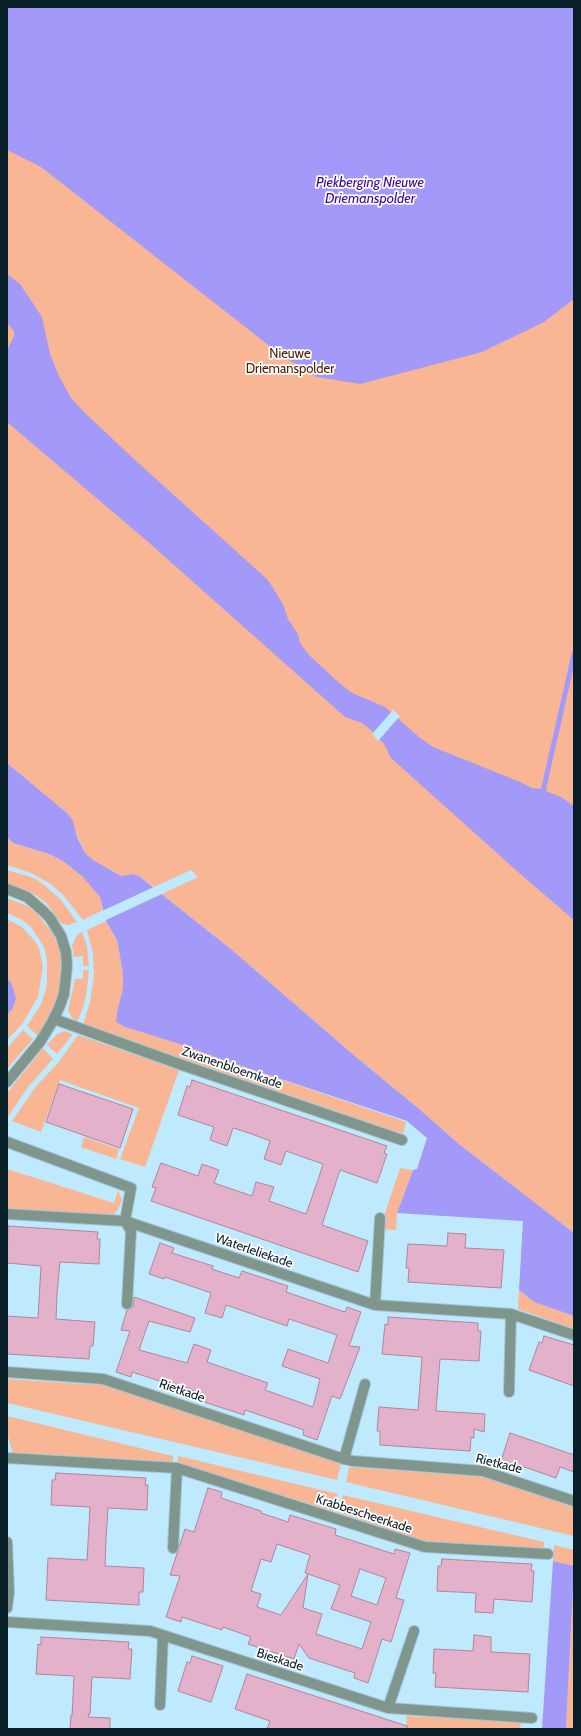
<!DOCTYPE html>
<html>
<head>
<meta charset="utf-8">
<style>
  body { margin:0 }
  #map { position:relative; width:581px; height:1736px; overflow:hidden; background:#bfe9fd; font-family:Cabin,sans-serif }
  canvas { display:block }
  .frame { position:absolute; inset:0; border:8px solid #091f28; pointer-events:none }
</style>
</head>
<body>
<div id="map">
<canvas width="581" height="1736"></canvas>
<div class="frame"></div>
</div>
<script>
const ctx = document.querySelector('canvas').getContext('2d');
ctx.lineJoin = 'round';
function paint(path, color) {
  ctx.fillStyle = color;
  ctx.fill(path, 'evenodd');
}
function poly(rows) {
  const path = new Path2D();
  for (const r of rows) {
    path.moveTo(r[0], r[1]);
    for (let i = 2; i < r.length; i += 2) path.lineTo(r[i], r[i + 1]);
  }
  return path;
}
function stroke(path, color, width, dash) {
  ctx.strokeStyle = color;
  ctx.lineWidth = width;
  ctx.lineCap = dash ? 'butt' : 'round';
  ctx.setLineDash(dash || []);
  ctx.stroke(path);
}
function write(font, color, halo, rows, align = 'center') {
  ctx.font = font + ' Cabin,sans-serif';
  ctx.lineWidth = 3.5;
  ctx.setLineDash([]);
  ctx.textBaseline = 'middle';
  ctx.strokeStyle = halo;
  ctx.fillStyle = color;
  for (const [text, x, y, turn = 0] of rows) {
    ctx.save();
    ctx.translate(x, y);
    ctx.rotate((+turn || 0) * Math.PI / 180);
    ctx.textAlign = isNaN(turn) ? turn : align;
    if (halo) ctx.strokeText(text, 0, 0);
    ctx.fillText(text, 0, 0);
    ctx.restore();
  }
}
paint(poly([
  [7,7,574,7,574,1233,459,1144,418,1108,356,1057,232,950,162,894,198,877,191,870,154,887,139,876,131,874,121,876,93,860,85,853,67,813,7,763],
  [7,837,13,843,49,854,63,861,83,877,94,888,100,897,103,910,83,920,64,896,51,884,31,873,7,865],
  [7,870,34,878,43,884,61,900,77,922,68,925,62,924,46,903,38,897,30,892,7,884],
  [7,898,27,906,37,913,52,933,58,944,62,956,61,983,58,997,46,1024,37,1035,27,1026,41,1004,45,992,47,983,47,960,44,947,31,927,22,920,7,913],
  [7,919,22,927,34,940,39,948,43,966,38,997,22,1024,7,1040,7,1015,13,1008,11,982,7,978],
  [106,921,117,940,123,973,123,988,117,1012,116,1022,125,1027,186,1046,218,1058,406,1122,403,1134,83,1025,90,1002,94,975,93,953,87,930],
  [82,932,87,946,89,966,83,966,83,956,74,957,72,945,77,935],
  [83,970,89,970,87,989,84,1005,77,1022,74,1020,68,1011,75,979,83,979],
  [23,1030,33,1039,7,1069,7,1048],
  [65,1031,73,1034,57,1054,47,1045,57,1034],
  [78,1035,179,1070,145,1167,120,1159,139,1108,60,1080,41,1132,12,1121,37,1085,58,1063],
  [43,1048,53,1059,28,1087,7,1118,7,1093],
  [84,1137,119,1149,116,1159,81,1147],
  [400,1168,413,1170,397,1213,396,1230,382,1229,383,1219],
  [7,1169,114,1203,118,1191,122,1200,117,1211,111,1216,7,1208],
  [519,1290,534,1302,574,1316,574,1329,518,1309],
  [7,1379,101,1385,112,1387,341,1464,337,1480,7,1403],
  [7,1416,173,1456,173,1463,13,1454,7,1433],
  [178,1456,338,1494,333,1511,177,1463],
  [349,1467,487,1477,574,1507,574,1536,346,1482],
  [343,1495,544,1542,544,1548,427,1542,337,1512],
  [554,1545,574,1550,574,1566,553,1561],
  [573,1584,574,1585,574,1729,566,1729],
  [407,1716,521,1722,520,1729,406,1728]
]), '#f8b695');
paint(poly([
  [7,7,574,7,574,299,544,322,482,352,360,384,317,377,281,355,41,167,7,150],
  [7,274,20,284,42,317,50,354,59,376,71,398,87,415,135,460,268,580,283,604,288,619,298,634,300,643,308,654,337,681,352,693,385,707,419,737,433,747,520,782,532,788,541,789,561,797,574,806,574,920,518,872,391,758,384,744,372,731,362,723,345,717,147,541,7,422,7,351,14,336,14,331,7,323],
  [7,763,67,813,73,821,77,837,85,853,93,860,121,876,132,874,139,876,232,950,356,1057,418,1108,459,1144,574,1233,574,1316,534,1302,519,1290,523,1221,397,1213,413,1170,417,1169,427,1138,407,1121,218,1058,186,1046,125,1027,116,1022,117,1012,123,988,123,973,117,940,106,921,100,897,83,877,63,861,49,854,13,843,7,837],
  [7,978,11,982,16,998,13,1008,7,1015],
  [553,1561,574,1566,566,1729,542,1729]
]), '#a399f8');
paint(poly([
  [393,710,400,716,378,741,372,734],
  [156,886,162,894,104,921,102,911]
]), '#bfe9fd');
stroke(poly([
  [542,796,574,654]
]), '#a399f8', 5);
const building = poly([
  [192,1080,387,1146,384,1153,387,1154,377,1183,340,1170,322,1225,368,1241,358,1272,151,1201,156,1188,152,1187,161,1163,198,1176,202,1164,219,1170,214,1183,252,1196,256,1182,274,1187,269,1201,306,1214,319,1177,323,1164,286,1151,281,1165,264,1159,270,1141,252,1134,233,1128,227,1146,210,1140,214,1127,178,1115,187,1086,190,1087,192,1080],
  [59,1084,133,1109,120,1148,46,1122,59,1084],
  [8,1226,98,1232,97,1239,100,1239,99,1264,60,1262,57,1294,56,1319,95,1322,93,1346,90,1346,89,1359,7,1354,7,1316,38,1318,41,1266,7,1263,8,1226],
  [448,1233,466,1234,465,1248,504,1250,501,1288,408,1282,409,1268,406,1268,408,1244,447,1246,448,1233],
  [160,1243,174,1248,172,1253,213,1266,212,1269,239,1278,242,1271,288,1286,286,1292,345,1312,347,1307,361,1312,349,1346,360,1347,340,1399,332,1396,317,1440,303,1435,304,1430,245,1410,244,1415,198,1400,200,1393,173,1383,172,1385,132,1372,131,1377,116,1372,130,1331,121,1330,127,1310,133,1307,134,1297,195,1318,190,1332,149,1321,139,1350,187,1363,194,1344,211,1350,207,1362,268,1383,265,1390,313,1407,320,1379,282,1366,288,1349,328,1363,337,1335,289,1319,287,1326,226,1305,222,1318,205,1313,211,1293,165,1277,164,1279,149,1274,160,1243],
  [388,1317,478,1323,478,1331,481,1331,479,1361,440,1359,436,1411,485,1414,484,1432,474,1429,474,1438,471,1437,470,1451,380,1445,380,1431,377,1431,379,1407,418,1410,422,1357,382,1354,385,1324,388,1325,388,1317],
  [544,1336,574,1345,574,1386,529,1370,539,1342,542,1343,544,1336],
  [510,1433,574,1455,574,1472,560,1467,556,1478,516,1464,514,1469,500,1464,510,1433],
  [56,1473,146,1478,145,1485,148,1485,147,1510,108,1508,106,1540,105,1566,144,1568,143,1592,139,1592,139,1605,46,1600,48,1558,87,1560,90,1507,51,1505,52,1480,55,1480,56,1473],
  [208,1488,222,1492,221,1498,261,1511,261,1513,288,1522,290,1515,336,1529,335,1535,394,1554,395,1549,410,1553,396,1598,404,1600,391,1642,382,1639,368,1683,354,1678,355,1673,309,1658,299,1644,294,1659,248,1644,251,1637,223,1627,222,1630,182,1617,181,1622,166,1617,180,1576,170,1575,185,1529,194,1532,208,1488],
  [277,1544,310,1555,305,1573,340,1585,331,1609,371,1622,362,1649,316,1634,322,1614,303,1608,308,1574,281,1615,257,1607,261,1594,251,1591,261,1559,271,1562,277,1544],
  [360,1569,386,1578,377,1605,351,1596,360,1569],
  [442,1559,532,1564,531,1571,534,1571,532,1602,494,1599,493,1613,475,1612,476,1593,437,1591,438,1566,441,1566,442,1559],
  [474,1635,491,1637,491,1652,530,1654,528,1692,435,1687,436,1673,433,1673,434,1649,473,1651,474,1635],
  [41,1637,129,1642,128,1649,132,1649,130,1679,92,1677,90,1714,89,1714,88,1717,110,1718,110,1729,70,1729,71,1715,72,1716,74,1676,36,1674,38,1644,41,1645,41,1637],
  [192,1656,223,1666,211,1702,178,1691,187,1662,190,1663,192,1656],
  [247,1674,407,1726,407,1729,267,1729,270,1721,235,1709,247,1674]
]);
paint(building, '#e3b2ca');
stroke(building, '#b2849b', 1);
const street = poly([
  [7,889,27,897,42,910,50,918,61,936,66,952,67,966,64,994,59,1008,51,1024,40,1042,7,1082],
  [54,1019,182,1065,402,1140],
  [7,1142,131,1188,125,1221,131,1231,127,1304],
  [7,1214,125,1221,375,1305,511,1314,574,1335],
  [375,1305,380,1218],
  [7,1372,103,1379,344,1459,353,1461,483,1471,574,1501],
  [509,1392,511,1314],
  [7,1458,177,1468,425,1547,548,1554],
  [344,1459,365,1384],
  [7,1542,9,1592,7,1608],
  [173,1548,177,1468],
  [7,1622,150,1631,388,1708,532,1718],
  [160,1705,163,1636],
  [388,1708,414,1631]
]);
stroke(street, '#9ec5d7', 12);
stroke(street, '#80968d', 10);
write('13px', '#4b1d01', '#fff', [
  ["Nieuwe",290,354],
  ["Driemanspolder",290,369]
]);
write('13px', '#091f28', '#fff', [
  ["Zwanenbloemkade",232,1068,19],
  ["Waterleliekade",254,1251,19],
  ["Rietkade",182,1391,19],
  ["Rietkade",499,1464,14],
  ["Krabbescheerkade",364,1514,18],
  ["Bieskade",280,1660,18]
]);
write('italic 14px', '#3e0499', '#fff', [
  ["Piekberging Nieuwe",370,183],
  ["Driemanspolder",370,199]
]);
</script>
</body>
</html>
